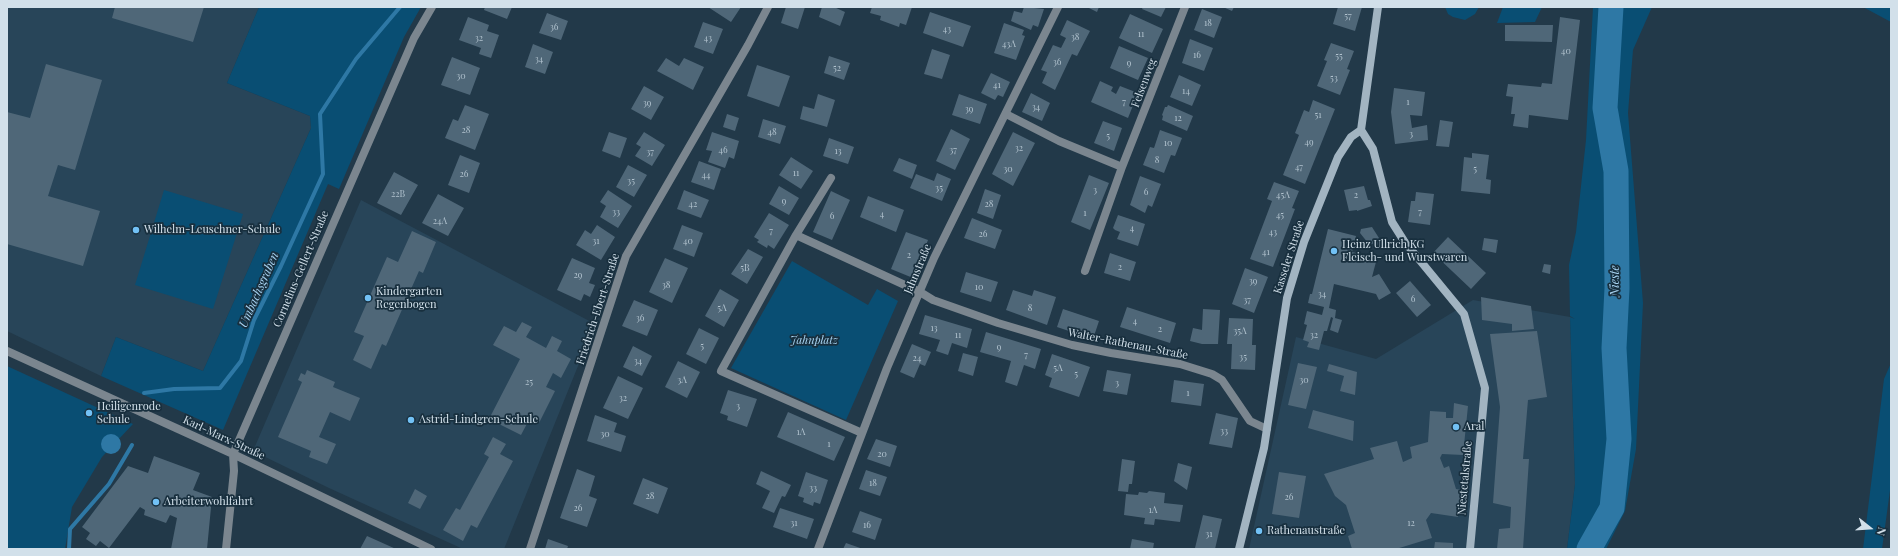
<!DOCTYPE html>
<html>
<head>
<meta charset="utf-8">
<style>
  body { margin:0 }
  #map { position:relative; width:1898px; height:556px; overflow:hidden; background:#223949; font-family:"Playfair Display",serif }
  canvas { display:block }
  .frame { position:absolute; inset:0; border:8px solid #d2e0ea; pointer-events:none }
  .north { position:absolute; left:1850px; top:508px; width:40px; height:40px; -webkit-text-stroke:3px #182f3e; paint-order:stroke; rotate:107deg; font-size:11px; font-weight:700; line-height:16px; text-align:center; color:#d2e0ea }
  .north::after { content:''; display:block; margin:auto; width:14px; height:18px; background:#d2e0ea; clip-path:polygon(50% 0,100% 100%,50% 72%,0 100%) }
</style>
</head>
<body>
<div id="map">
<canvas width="1898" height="556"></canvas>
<div class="frame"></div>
<div class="north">N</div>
</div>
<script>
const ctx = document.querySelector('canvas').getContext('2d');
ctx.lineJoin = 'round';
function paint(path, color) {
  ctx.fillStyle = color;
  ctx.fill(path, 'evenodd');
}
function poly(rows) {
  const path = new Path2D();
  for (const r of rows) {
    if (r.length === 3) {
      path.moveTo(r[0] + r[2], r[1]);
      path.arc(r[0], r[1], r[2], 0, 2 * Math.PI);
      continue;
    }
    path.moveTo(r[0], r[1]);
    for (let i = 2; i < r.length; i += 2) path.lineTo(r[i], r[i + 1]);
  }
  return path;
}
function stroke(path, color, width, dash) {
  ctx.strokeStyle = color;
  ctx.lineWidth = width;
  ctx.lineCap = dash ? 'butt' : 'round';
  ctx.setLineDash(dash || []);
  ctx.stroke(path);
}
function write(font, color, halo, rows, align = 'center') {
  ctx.font = font + ' "Playfair Display",serif';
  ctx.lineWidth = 3.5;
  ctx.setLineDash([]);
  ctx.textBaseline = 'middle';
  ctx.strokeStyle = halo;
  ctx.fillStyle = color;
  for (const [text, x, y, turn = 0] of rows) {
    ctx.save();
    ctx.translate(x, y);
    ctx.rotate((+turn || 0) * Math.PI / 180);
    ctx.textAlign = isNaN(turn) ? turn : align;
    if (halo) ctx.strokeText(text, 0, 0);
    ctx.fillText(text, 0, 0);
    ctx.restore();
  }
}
paint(poly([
  [7,7,259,7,227,83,310,116,311,128,203,371,116,337,101,376,7,331],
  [361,200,595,324,504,549,463,549,329,488,253,451],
  [1473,300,1570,317,1575,484,1567,549,1249,549,1296,337,1376,359]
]), '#284559');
paint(poly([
  [259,7,421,7,404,37,339,189,328,184,223,430,101,376,116,337,203,371,311,128,310,116,227,83],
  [1445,7,1479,7,1475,14,1465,20,1453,17,1448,14],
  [1503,7,1542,7,1535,22,1497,23],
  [1593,7,1652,7,1633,50,1628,113,1643,303,1636,449,1625,511,1606,549,1567,549,1575,484,1570,317,1575,319,1570,316,1569,265,1576,232,1586,140],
  [1863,7,1891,7,1891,22],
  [164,190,243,214,213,309,135,285],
  [792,261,868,305,877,289,898,301,846,420,731,368],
  [1891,363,1891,483,1882,549,1863,549,1884,379],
  [7,366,133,424,102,457,72,507,65,549,7,549]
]), '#094e73');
paint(poly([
  [111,444,10]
]), '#2e78a5');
stroke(poly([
  [144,393,174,389,220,388,241,361,254,320,281,266,323,174,320,114,356,59,400,7],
  [69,549,70,529,109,484,132,445]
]), '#2e78a5', 4);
stroke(poly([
  [1589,549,1612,508,1619,439,1614,348,1617,288,1616,171,1605,108,1611,7]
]), '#2e78a5', 25);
paint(poly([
  [115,7,204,7,193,42,112,18],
  [485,7,512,7,507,19,484,10],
  [708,7,741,7,731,22],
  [786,7,805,7,798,29,781,23],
  [822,7,834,7,845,12,840,26,819,17],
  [872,7,912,7,906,25,900,23,899,27,880,20,881,16,870,13],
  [1024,7,1044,9,1038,27,1033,25,1031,30,1011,21,1014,11,1022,13],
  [1087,7,1099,7,1097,12],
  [1143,7,1166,7,1161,17,1142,9],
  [1223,7,1234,7,1232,11],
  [1338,7,1362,7,1355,31,1333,24],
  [1202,9,1222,17,1214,38,1194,30],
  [930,12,971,26,963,47,923,33],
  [547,13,568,21,561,40,539,33],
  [1130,14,1163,29,1152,53,1119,38],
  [468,17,489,25,487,31,499,35,491,58,479,54,481,48,459,40],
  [1560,17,1580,20,1568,120,1529,115,1528,128,1513,126,1515,114,1511,114,1513,97,1506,96,1508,84,1541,87,1542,83,1552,84],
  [1067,20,1090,31,1077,56,1072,54,1055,90,1042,83,1047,72,1041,70,1053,45,1061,48,1066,38,1060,35],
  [703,22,723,29,713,54,694,47],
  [1004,23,1024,30,1022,35,1025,36,1016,60,994,53],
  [1505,25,1553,25,1552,42,1505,41],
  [1190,39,1213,48,1204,71,1182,63],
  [1331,43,1354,51,1347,69,1350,70,1340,95,1317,86,1327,61,1324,60],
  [533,44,553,52,545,74,525,67],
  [1119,46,1148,58,1138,80,1110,68],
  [932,49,950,55,942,79,924,74],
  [829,56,850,63,844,80,824,73],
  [452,57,480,68,470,95,441,85],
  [666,58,679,66,684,58,704,67,693,90,657,71],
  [46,64,102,80,75,170,58,165,48,196,100,211,83,266,7,244,7,112,30,118],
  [757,65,790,76,779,107,747,96],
  [991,73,1010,82,1003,97,998,95,995,100,981,93],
  [1179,75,1201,85,1192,106,1170,97],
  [1100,81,1113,87,1111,91,1116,94,1120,86,1138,93,1128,118,1091,102],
  [644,86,664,97,651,120,631,109],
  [1394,88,1425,92,1422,116,1410,115,1412,128,1427,125,1428,140,1395,144,1391,112],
  [1031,93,1050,103,1042,121,1022,112],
  [818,94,835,100,827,127,800,119,803,106,814,109],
  [959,94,987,104,980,124,952,115],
  [1313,100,1335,109,1305,184,1283,175,1299,135,1295,133,1304,110,1309,112],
  [465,105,489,114,475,150,445,138,453,119,458,121],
  [1168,105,1193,116,1187,131,1162,120,1163,116,1162,115,1165,107,1167,107],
  [727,114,739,118,735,131,723,127],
  [763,119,786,126,780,144,758,137],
  [1440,120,1453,122,1449,147,1436,146],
  [1103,121,1122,128,1114,151,1094,143],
  [951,129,970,139,955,170,936,161],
  [1160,130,1182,138,1175,156,1171,155,1164,173,1143,165,1150,147,1154,148],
  [609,132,627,138,620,158,602,151],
  [644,132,665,145,652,166,635,156,641,147,636,144],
  [712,132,739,141,734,159,729,157,725,168,708,162,712,151,706,150],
  [1013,132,1035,143,1013,186,992,174],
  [829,138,854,147,848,164,823,156],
  [1472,153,1489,155,1486,179,1491,180,1490,194,1461,191,1464,157,1472,158],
  [460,155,480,163,469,193,448,185],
  [791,157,813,171,801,189,779,175],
  [899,158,917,165,912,179,893,171],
  [699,161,721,169,714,190,691,182],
  [628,165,647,175,634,197,616,187],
  [394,172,418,185,401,215,377,203],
  [937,173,951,179,942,201,910,188,916,174,934,181],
  [1089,175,1109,183,1090,230,1071,222],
  [1140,176,1161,184,1152,207,1148,205,1145,213,1130,205],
  [1274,182,1299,191,1292,208,1295,209,1273,267,1250,259,1272,201,1267,199],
  [779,186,799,198,789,215,769,204],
  [1364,186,1368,200,1370,200,1372,206,1357,211,1357,210,1349,211,1344,190],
  [985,189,1001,195,993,219,977,213],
  [608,190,632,206,618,228,600,217,606,206,600,202],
  [684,190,709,200,701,218,677,209],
  [831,191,850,200,832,240,813,232],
  [1416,192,1434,194,1430,225,1408,222,1411,201,1415,201],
  [438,194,464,208,448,236,422,223],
  [868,196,904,210,896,232,860,217],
  [769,213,789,225,774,249,768,245,767,248,757,242,759,240,754,237],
  [1118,215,1145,224,1138,246,1117,239,1120,232,1115,230,1113,228],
  [972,218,1002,230,995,249,964,238],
  [597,225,615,237,601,260,576,245,585,230,591,234],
  [682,225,703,233,694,257,673,249],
  [1372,227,1384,246,1368,243,1360,233,1361,229],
  [1328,229,1356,236,1352,252,1377,258,1372,277,1379,274,1391,293,1379,300,1376,294,1334,284,1329,308,1336,310,1335,318,1342,320,1338,333,1330,330,1333,318,1331,317,1327,331,1324,331,1319,350,1307,347,1309,342,1303,340,1307,325,1304,324,1307,311,1322,315,1324,307,1308,303,1310,294,1312,294],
  [412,231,436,242,423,273,419,271,386,346,382,344,371,369,353,360,364,336,354,332,387,257,398,262],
  [906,232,928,240,913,278,891,269],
  [1448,237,1486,273,1471,289,1433,253],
  [1484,238,1498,240,1496,253,1482,250],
  [748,249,763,257,747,284,731,274],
  [1110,253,1136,262,1130,281,1104,273],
  [572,258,595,268,589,283,595,285,590,297,584,294,581,301,557,290],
  [665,258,688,268,672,303,649,292],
  [1544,264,1551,265,1550,274,1542,272],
  [1245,268,1268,277,1254,313,1232,304],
  [966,272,998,282,991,302,960,292],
  [1410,281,1431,305,1417,317,1396,293],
  [720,289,739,300,724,327,705,316],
  [1013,290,1032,296,1034,290,1056,297,1047,325,1006,310],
  [1481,297,1531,306,1534,329,1512,331,1512,324,1482,320],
  [634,300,658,310,647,336,622,326],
  [1127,307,1176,323,1170,343,1120,327],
  [1063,309,1099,321,1093,339,1057,327],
  [1203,309,1220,310,1218,344,1202,344,1190,341,1193,328,1202,330],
  [925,315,972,329,967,348,952,343,948,355,936,351,940,340,919,334],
  [1229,318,1253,319,1252,345,1256,345,1255,370,1231,369,1232,344,1227,344],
  [522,322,532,327,526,337,546,348,552,336,562,341,557,351,571,359,561,378,553,373,546,387,555,391,539,423,530,418,521,435,489,419,520,359,493,345,504,326,516,332],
  [699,328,719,338,706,364,686,354],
  [1537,331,1547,397,1528,400,1523,459,1529,459,1523,549,1497,549,1499,529,1510,528,1511,507,1493,503,1500,407,1490,334],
  [986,332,1041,349,1035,369,1024,365,1017,386,1005,382,1011,361,980,352],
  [912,344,931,352,925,366,920,364,914,378,900,372],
  [633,346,652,356,642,376,623,367],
  [963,353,978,357,973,376,958,371],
  [1052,354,1090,367,1079,397,1049,387,1052,378,1045,375],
  [678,361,700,372,687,398,665,387],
  [1298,363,1317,367,1306,409,1288,405],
  [1329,364,1357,372,1355,395,1340,391,1344,376,1327,371],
  [307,370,335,382,333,387,360,398,350,421,330,412,319,437,336,444,327,464,309,457,311,451,278,437,302,382,298,380,301,373,305,375],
  [1107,370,1131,374,1127,395,1103,391],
  [618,376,643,388,628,419,603,408],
  [1174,380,1204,384,1201,406,1171,402],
  [728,390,757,399,747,427,727,420,728,416,720,413],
  [1454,403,1468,406,1463,455,1442,454,1440,458,1444,468,1449,466,1456,489,1461,490,1458,517,1431,513,1426,520,1432,538,1396,549,1352,549,1348,536,1355,533,1346,505,1335,496,1324,474,1374,459,1370,448,1397,441,1403,462,1412,458,1410,447,1428,442,1430,411,1446,412,1446,418,1453,418],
  [1313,410,1354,421,1353,441,1308,428],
  [788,412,845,437,834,461,777,437],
  [1216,413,1238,418,1232,448,1209,444],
  [595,415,617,423,614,432,626,436,621,452,587,441],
  [493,437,506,444,500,454,513,461,477,528,471,525,463,541,443,530,456,508,460,510,489,457,484,454],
  [876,439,897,446,890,467,867,459],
  [154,456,200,473,193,490,212,497,207,549,171,549,177,518,170,515,166,523,144,515,145,510,140,507,109,548,100,541,96,546,86,539,90,533,82,527,128,466,148,473],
  [1122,459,1135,461,1132,484,1129,484,1128,492,1118,491],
  [1178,463,1192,467,1187,490,1174,481],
  [577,469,595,476,589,496,597,499,587,527,560,518],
  [866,470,887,477,880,496,859,489],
  [761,471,791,485,785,497,782,496,774,513,762,508,770,491,756,484],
  [806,472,828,480,820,504,814,502,813,506,803,502,804,498,798,496],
  [1279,472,1306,476,1299,518,1272,514],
  [643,478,668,488,658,514,633,504],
  [415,489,427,496,420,509,408,503],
  [1149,491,1165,493,1164,503,1183,505,1180,522,1155,519,1154,525,1144,524,1145,518,1124,515,1126,494,1138,495,1139,492,1147,493],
  [780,508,814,519,807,539,773,527],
  [860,511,882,519,875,540,852,532],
  [1203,515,1222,519,1215,549,1195,548],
  [367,536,396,549,360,549],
  [548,539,568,546,567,549,545,549],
  [1132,539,1154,543,1153,549,1130,549],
  [1435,542,1453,543,1453,549,1434,549],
  [846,543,863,549,843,549]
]), '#4f6778');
stroke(poly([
  [1006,114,1059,141,1122,167],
  [796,235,831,178],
  [1085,271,1122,167,1185,7],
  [7,351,233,454,431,549],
  [862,433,721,371,796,235,920,292,933,300,998,323,1072,345,1111,353,1180,364,1212,374,1222,380,1250,421,1267,429],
  [226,549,234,471,233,454,414,38,432,7],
  [530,549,626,256,748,45,768,7],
  [818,549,887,368,934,258,1058,7]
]), '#7b868f', 8);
stroke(poly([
  [1361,130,1373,149,1392,222,1404,241,1464,314,1485,388,1470,549],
  [1239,549,1264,448,1287,298,1304,242,1338,157,1351,137,1361,130,1378,7]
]), '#a2b4c1', 8);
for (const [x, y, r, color] of [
  [136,230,4,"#72c1f5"],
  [1334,251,4,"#72c1f5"],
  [368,298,4,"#72c1f5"],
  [89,413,4,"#72c1f5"],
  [411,420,4,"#72c1f5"],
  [1456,427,4,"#72c1f5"],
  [156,502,4,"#72c1f5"],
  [1259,531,4,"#72c1f5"]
]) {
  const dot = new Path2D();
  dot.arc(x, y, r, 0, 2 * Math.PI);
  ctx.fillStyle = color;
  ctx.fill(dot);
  stroke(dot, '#182f3e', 1.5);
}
write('9px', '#b1c2ce', null, [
  ["57",1348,16],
  ["18",1208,23],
  ["36",554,27],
  ["43",947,29],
  ["11",1141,34],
  ["38",1075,37],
  ["32",479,38],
  ["43",708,38],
  ["43A",1009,44],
  ["40",1566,51],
  ["16",1197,55],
  ["55",1339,56],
  ["34",539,59],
  ["36",1057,62],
  ["9",1129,63],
  ["52",837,68],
  ["30",461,76],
  ["53",1334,78],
  ["41",997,85],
  ["14",1186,91],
  ["7",1124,102],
  ["1",1408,102],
  ["39",647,103],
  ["34",1036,107],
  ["39",969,109],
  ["51",1318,115],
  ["12",1178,118],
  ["28",466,130],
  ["48",772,132],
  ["3",1411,134],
  ["5",1108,136],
  ["49",1309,142],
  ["10",1168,143],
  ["32",1019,148],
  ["46",723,150],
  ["37",953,150],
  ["13",838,151],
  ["37",650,152],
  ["8",1157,160],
  ["47",1299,167],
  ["30",1008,169],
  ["5",1475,169],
  ["11",796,173],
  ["26",464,174],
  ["44",706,175],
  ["35",631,181],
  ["35",939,188],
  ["3",1095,190],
  ["6",1146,192],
  ["22B",398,194],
  ["45A",1283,195],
  ["2",1356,195],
  ["9",784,201],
  ["42",693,204],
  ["28",989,204],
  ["33",616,212],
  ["7",1420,212],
  ["1",1085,213],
  ["4",882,214],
  ["45",1280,215],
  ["6",832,216],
  ["24A",440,221],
  ["4",1132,228],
  ["7",771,231],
  ["43",1273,232],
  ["26",983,234],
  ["31",596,241],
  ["40",688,241],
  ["41",1266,252],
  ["2",909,255],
  ["2",1120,267],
  ["5B",745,268],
  ["29",578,275],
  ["39",1253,281],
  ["38",666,285],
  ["10",979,287],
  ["34",1322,294],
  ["6",1413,299],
  ["37",1247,300],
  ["5A",722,308],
  ["8",1030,308],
  ["36",640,318],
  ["4",1135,321],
  ["13",934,328],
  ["2",1160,329],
  ["35A",1240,331],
  ["11",958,335],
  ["32",1314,335],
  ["5",702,346],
  ["9",999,347],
  ["7",1026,355],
  ["35",1243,357],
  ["24",917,358],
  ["34",638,361],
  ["5A",1058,368],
  ["5",1076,374],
  ["3A",682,380],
  ["30",1304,380],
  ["25",529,382],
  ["3",1117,383],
  ["1",1188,393],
  ["32",623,398],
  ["3",738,406],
  ["33",1224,431],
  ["1A",801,432],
  ["30",605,434],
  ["1",829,444],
  ["20",882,454],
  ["18",873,483],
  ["33",813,488],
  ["28",650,496],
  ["26",1289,497],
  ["26",578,508],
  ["1A",1153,510],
  ["31",794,523],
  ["12",1411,523],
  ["16",867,525],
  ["31",1209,534]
]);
write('11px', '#d2e0ea', '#182f3e', [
  ["Felsenweg",1144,83,-69],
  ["Kasseler Straße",1289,257,-72],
  ["Cornelius-Gellert-Straße",301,269,-67],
  ["Jahnstraße",918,269,-67],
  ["Friedrich-Ebert-Straße",598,309,-72],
  ["Walter-Rathenau-Straße",1128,344,11],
  ["Karl-Marx-Straße",224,438,25],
  ["Niestetalstraße",1465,478,-85]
]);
write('11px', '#d2e0ea', '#182f3e', [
  ["Wilhelm-Leuschner-Schule",144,230],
  ["Heinz Ullrich KG",1342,245],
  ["Fleisch- und Wurstwaren",1342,258],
  ["Kindergarten",376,292],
  ["Regenbogen",376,305],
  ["Heiligenrode",97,407],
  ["Schule",97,420],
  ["Astrid-Lindgren-Schule",419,420],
  ["Aral",1464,427],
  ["Arbeiterwohlfahrt",164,502],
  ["Rathenaustraße",1267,531]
], 'left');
write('italic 11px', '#a9d5f3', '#182f3e', [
  ["Jahnplatz",814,341]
]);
write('italic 12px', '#a7d2f1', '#182f3e', [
  ["Nieste",1615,281,-90],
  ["Umbachsgraben",259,290,-66]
]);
</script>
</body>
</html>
